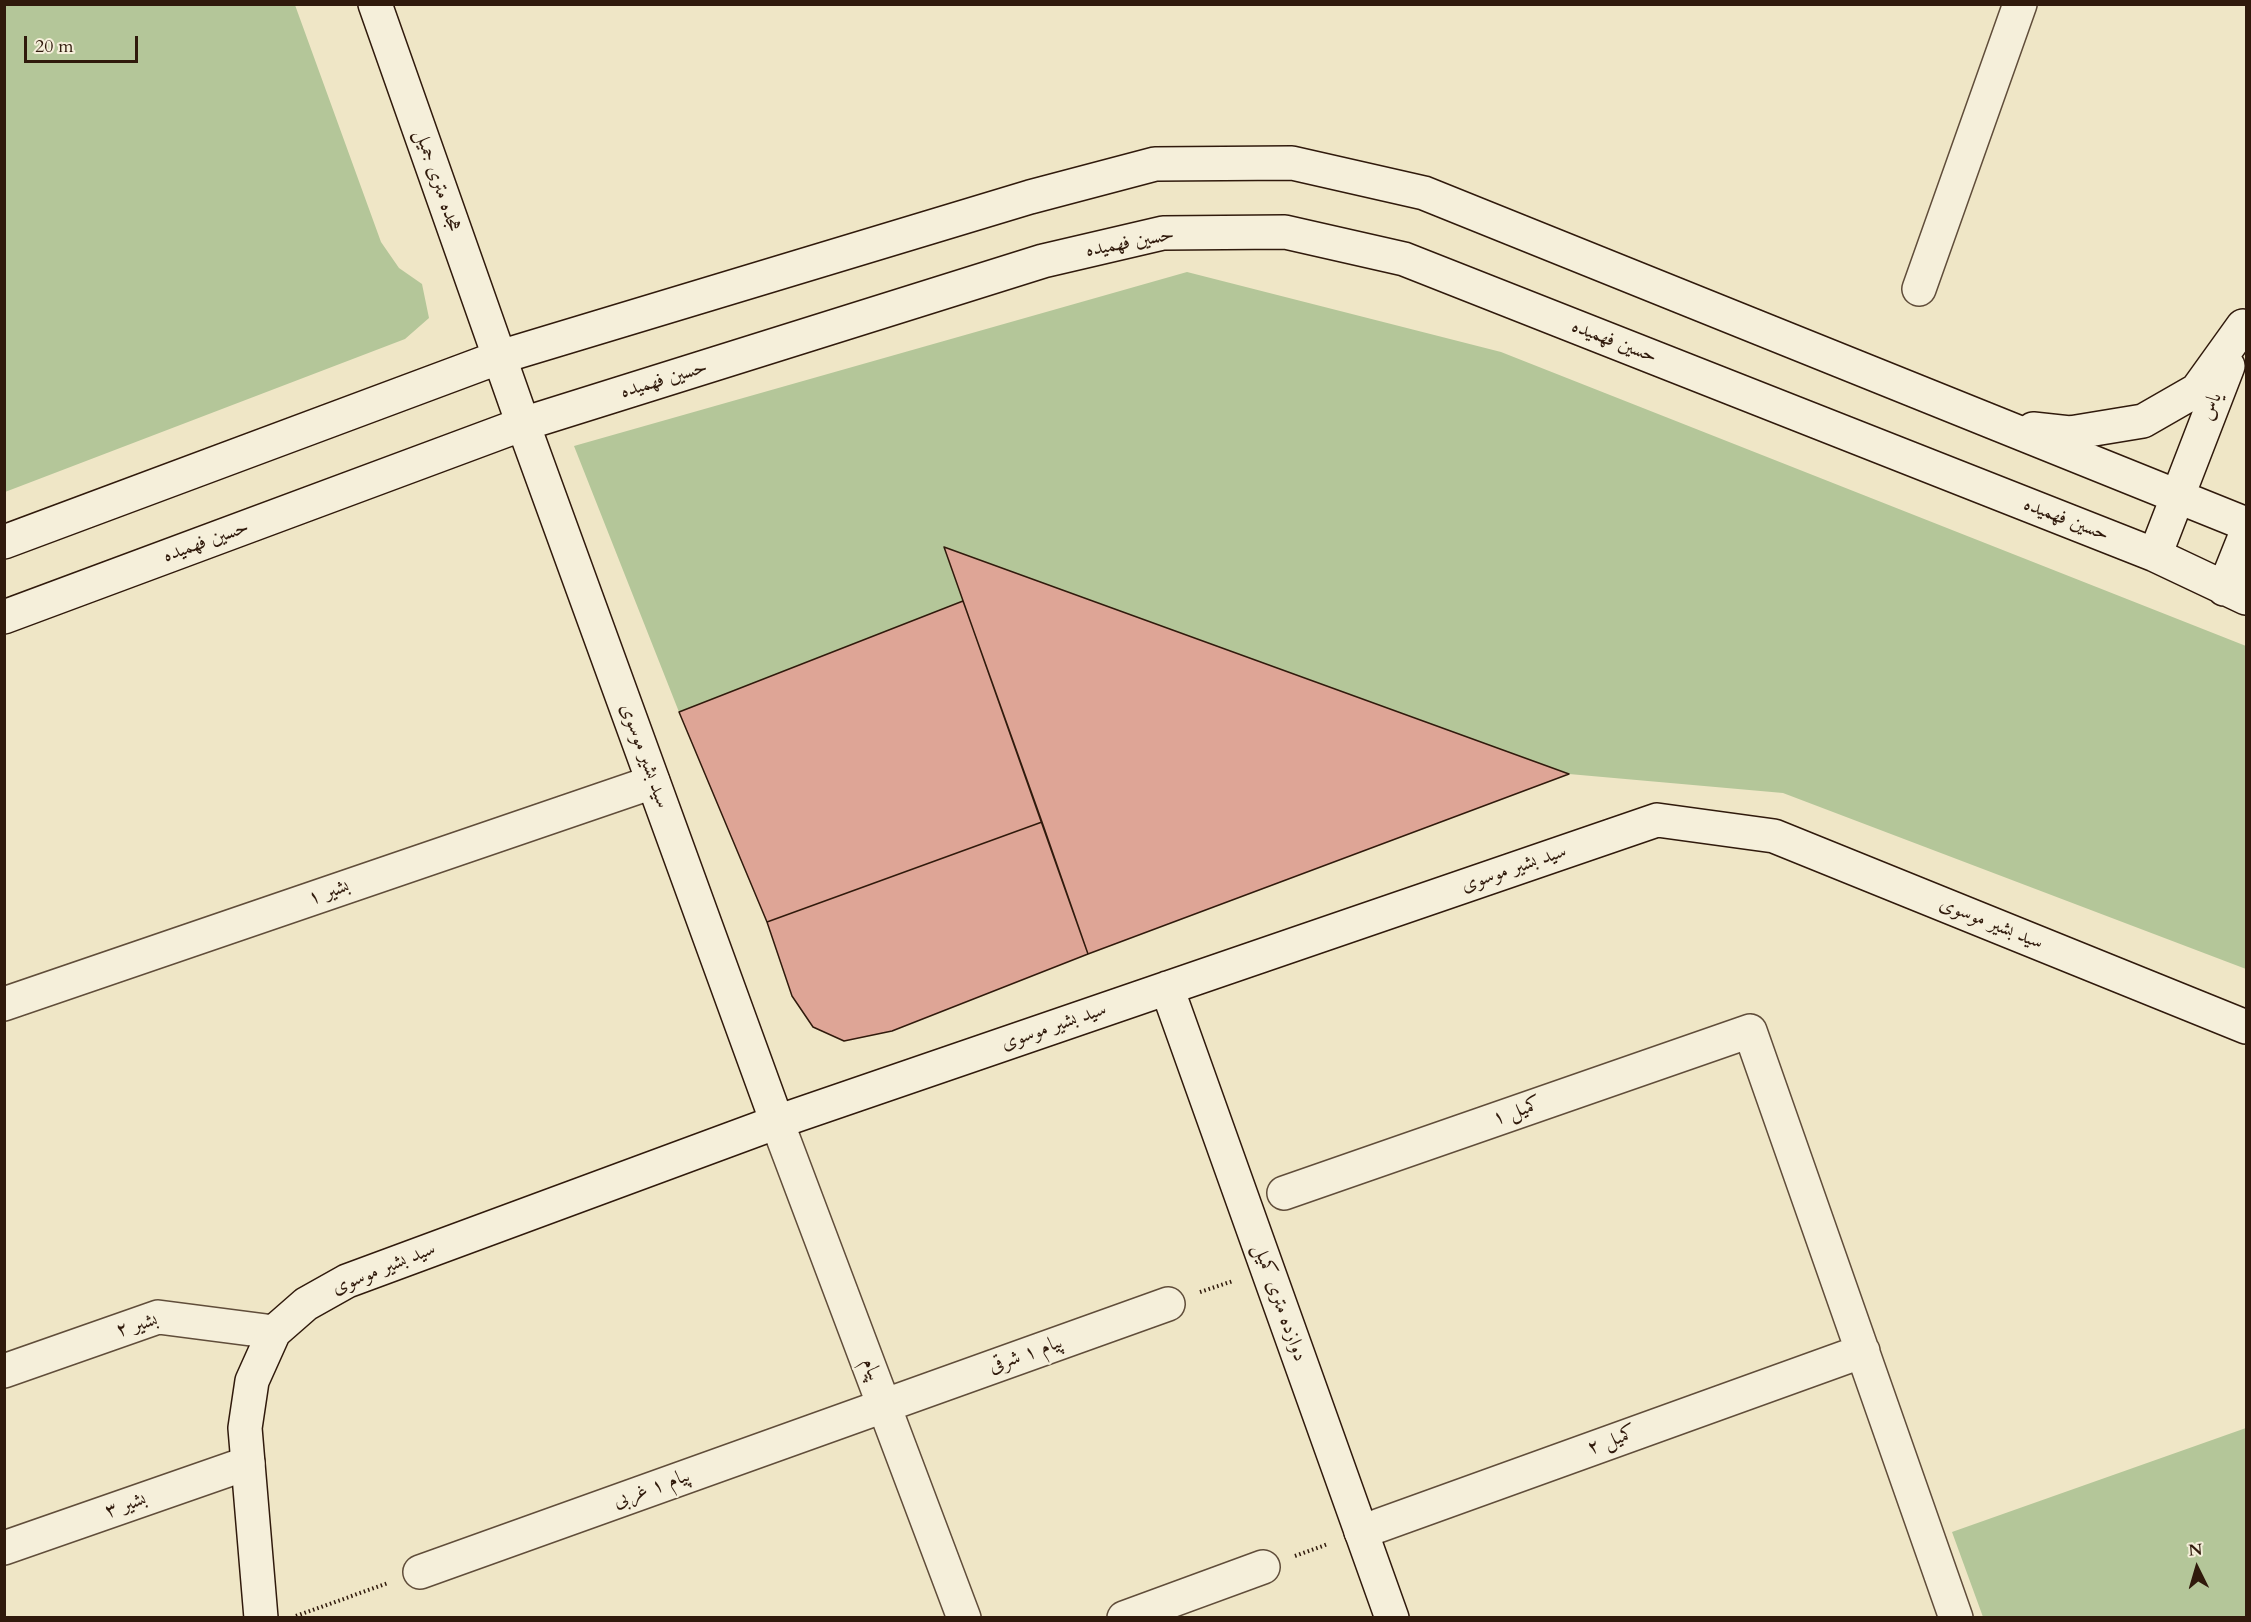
<!DOCTYPE html>
<html>
<head>
<meta charset="utf-8">
<style>
  body { margin:0 }
  #map { position:relative; width:2251px; height:1622px; overflow:hidden; background:#efe6c6; font-family:Cardo,serif }
  canvas { display:block }
  .frame { position:absolute; inset:0; border:6px solid #301a0c; pointer-events:none }
  .north { position:absolute; left:2167px; top:1538px; width:60px; height:60px; -webkit-text-stroke:4px #f5efda; paint-order:stroke; rotate:355deg; font-size:16px; font-weight:700; line-height:24px; text-align:center; color:#301a0c }
  .north::after { content:''; display:block; margin:auto; width:21px; height:27px; background:#301a0c; clip-path:polygon(50% 0,100% 100%,50% 72%,0 100%) }
  .scale { position:absolute; left:24px; top:36px; width:114px; height:27px; box-sizing:border-box; border:3px solid #301a0c; border-top:0; padding-left:8px; font-size:18px; line-height:21px; white-space:nowrap; color:#301a0c; -webkit-text-stroke:4px #f5efda; paint-order:stroke }
</style>
</head>
<body>
<div id="map">
<canvas width="2251" height="1622"></canvas>
<div class="frame"></div>
<div class="north">N</div>
<div class="scale">20 m</div>
</div>
<script>
const ctx = document.querySelector('canvas').getContext('2d');
ctx.lineJoin = 'round';
function paint(path, color) {
  ctx.fillStyle = color;
  ctx.fill(path, 'evenodd');
}
function poly(rows) {
  const path = new Path2D();
  for (const r of rows) {
    path.moveTo(r[0], r[1]);
    for (let i = 2; i < r.length; i += 2) path.lineTo(r[i], r[i + 1]);
  }
  return path;
}
function stroke(path, color, width, dash) {
  ctx.strokeStyle = color;
  ctx.lineWidth = width;
  ctx.lineCap = dash ? 'butt' : 'round';
  ctx.setLineDash(dash || []);
  ctx.stroke(path);
}
function write(font, color, halo, rows, align = 'center') {
  ctx.font = font + ' Cardo,Amiri,serif';
  ctx.lineWidth = 4.5;
  ctx.setLineDash([]);
  ctx.textBaseline = 'middle';
  ctx.strokeStyle = halo;
  ctx.fillStyle = color;
  for (const [text, x, y, turn = 0] of rows) {
    ctx.save();
    ctx.translate(x, y);
    ctx.rotate((+turn || 0) * Math.PI / 180);
    ctx.textAlign = isNaN(turn) ? turn : align;
    if (halo) ctx.strokeText(text, 0, 0);
    ctx.fillText(text, 0, 0);
    ctx.restore();
  }
}
paint(poly([
  [5,4,295,5,381,242,399,268,422,284,429,318,405,339,5,492],
  [1187,272,1501,352,2246,646,2246,969,1783,793,1569,774,944,548,963,601,679,712,574,446],
  [2246,1428,2246,1617,1983,1617,1952,1532]
]), '#b4c699');
const building = poly([
  [944,547,1569,774,1088,954,944,547],
  [963,601,1042,822,767,922,679,712,963,601],
  [1042,822,1088,954,892,1031,844,1041,813,1027,792,996,767,922,1042,822]
]);
paint(building, '#dea596');
stroke(building, '#301a0c', 1.5);
const street = poly([
  [1919,289,2020,4],
  [4,1004,653,782],
  [777,1122,964,1618],
  [1284,1193,1750,1031,1956,1618],
  [4,1371,158,1317,274,1332],
  [1361,1532,1863,1351],
  [4,1548,248,1463],
  [420,1572,1168,1304],
  [1124,1618,1263,1567]
]);
const secondary = poly([
  [375,4,523,424,777,1122],
  [2033,429,2070,433,2143,421,2197,390,2243,326],
  [4,542,500,357,1030,197,1155,164,1292,163,1424,193,2246,524],
  [2155,555,2228,366],
  [2224,589,2246,534],
  [4,617,523,424,1043,261,1163,233,1285,232,1404,259,2155,555,2246,598],
  [1167,988,1392,1618],
  [261,1618,245,1428,252,1381,274,1332,306,1304,347,1281,777,1122,1657,820,1774,836,2246,1027]
]);
stroke(street, '#604d3a', 36);
stroke(secondary, '#301a0c', 36);
stroke(poly([
  [1200,1292,1233,1281],
  [1295,1556,1328,1544],
  [296,1616,388,1583]
]), '#301a0c', 4, [1.5, 3]);
stroke(street, '#f5efda', 33);
stroke(secondary, '#f5efda', 33);
write('20px', '#301a0c', '#f5efda', [
  ["هجده متری جمیل",437,181,71],
  ["حسین فهمیده",1130,243,-11],
  ["حسین فهمیده",1614,342,21],
  ["حسین فهمیده",664,380,-17],
  ["یاس",2212,407,-69],
  ["حسین فهمیده",2066,520,21],
  ["حسین فهمیده",206,542,-20],
  ["سید بشیر موسوی",644,756,70],
  ["سید بشیر موسوی",1514,869,-19],
  ["بشیر ۱",329,893,-19],
  ["سید بشیر موسوی",1991,924,22],
  ["سید بشیر موسوی",1054,1027,-19],
  ["کمیل ۱",1517,1112,-19],
  ["سید بشیر موسوی",384,1269,-22],
  ["دوازده متری کمیل",1279,1303,70],
  ["بشیر ۲",137,1326,-16],
  ["پیام ۱ شرقی",1026,1355,-20],
  ["پیام",871,1370,69],
  ["کمیل ۲",1612,1441,-20],
  ["پیام ۱ غربی",652,1489,-20],
  ["بشیر ۳",126,1506,-19]
]);
</script>
</body>
</html>
